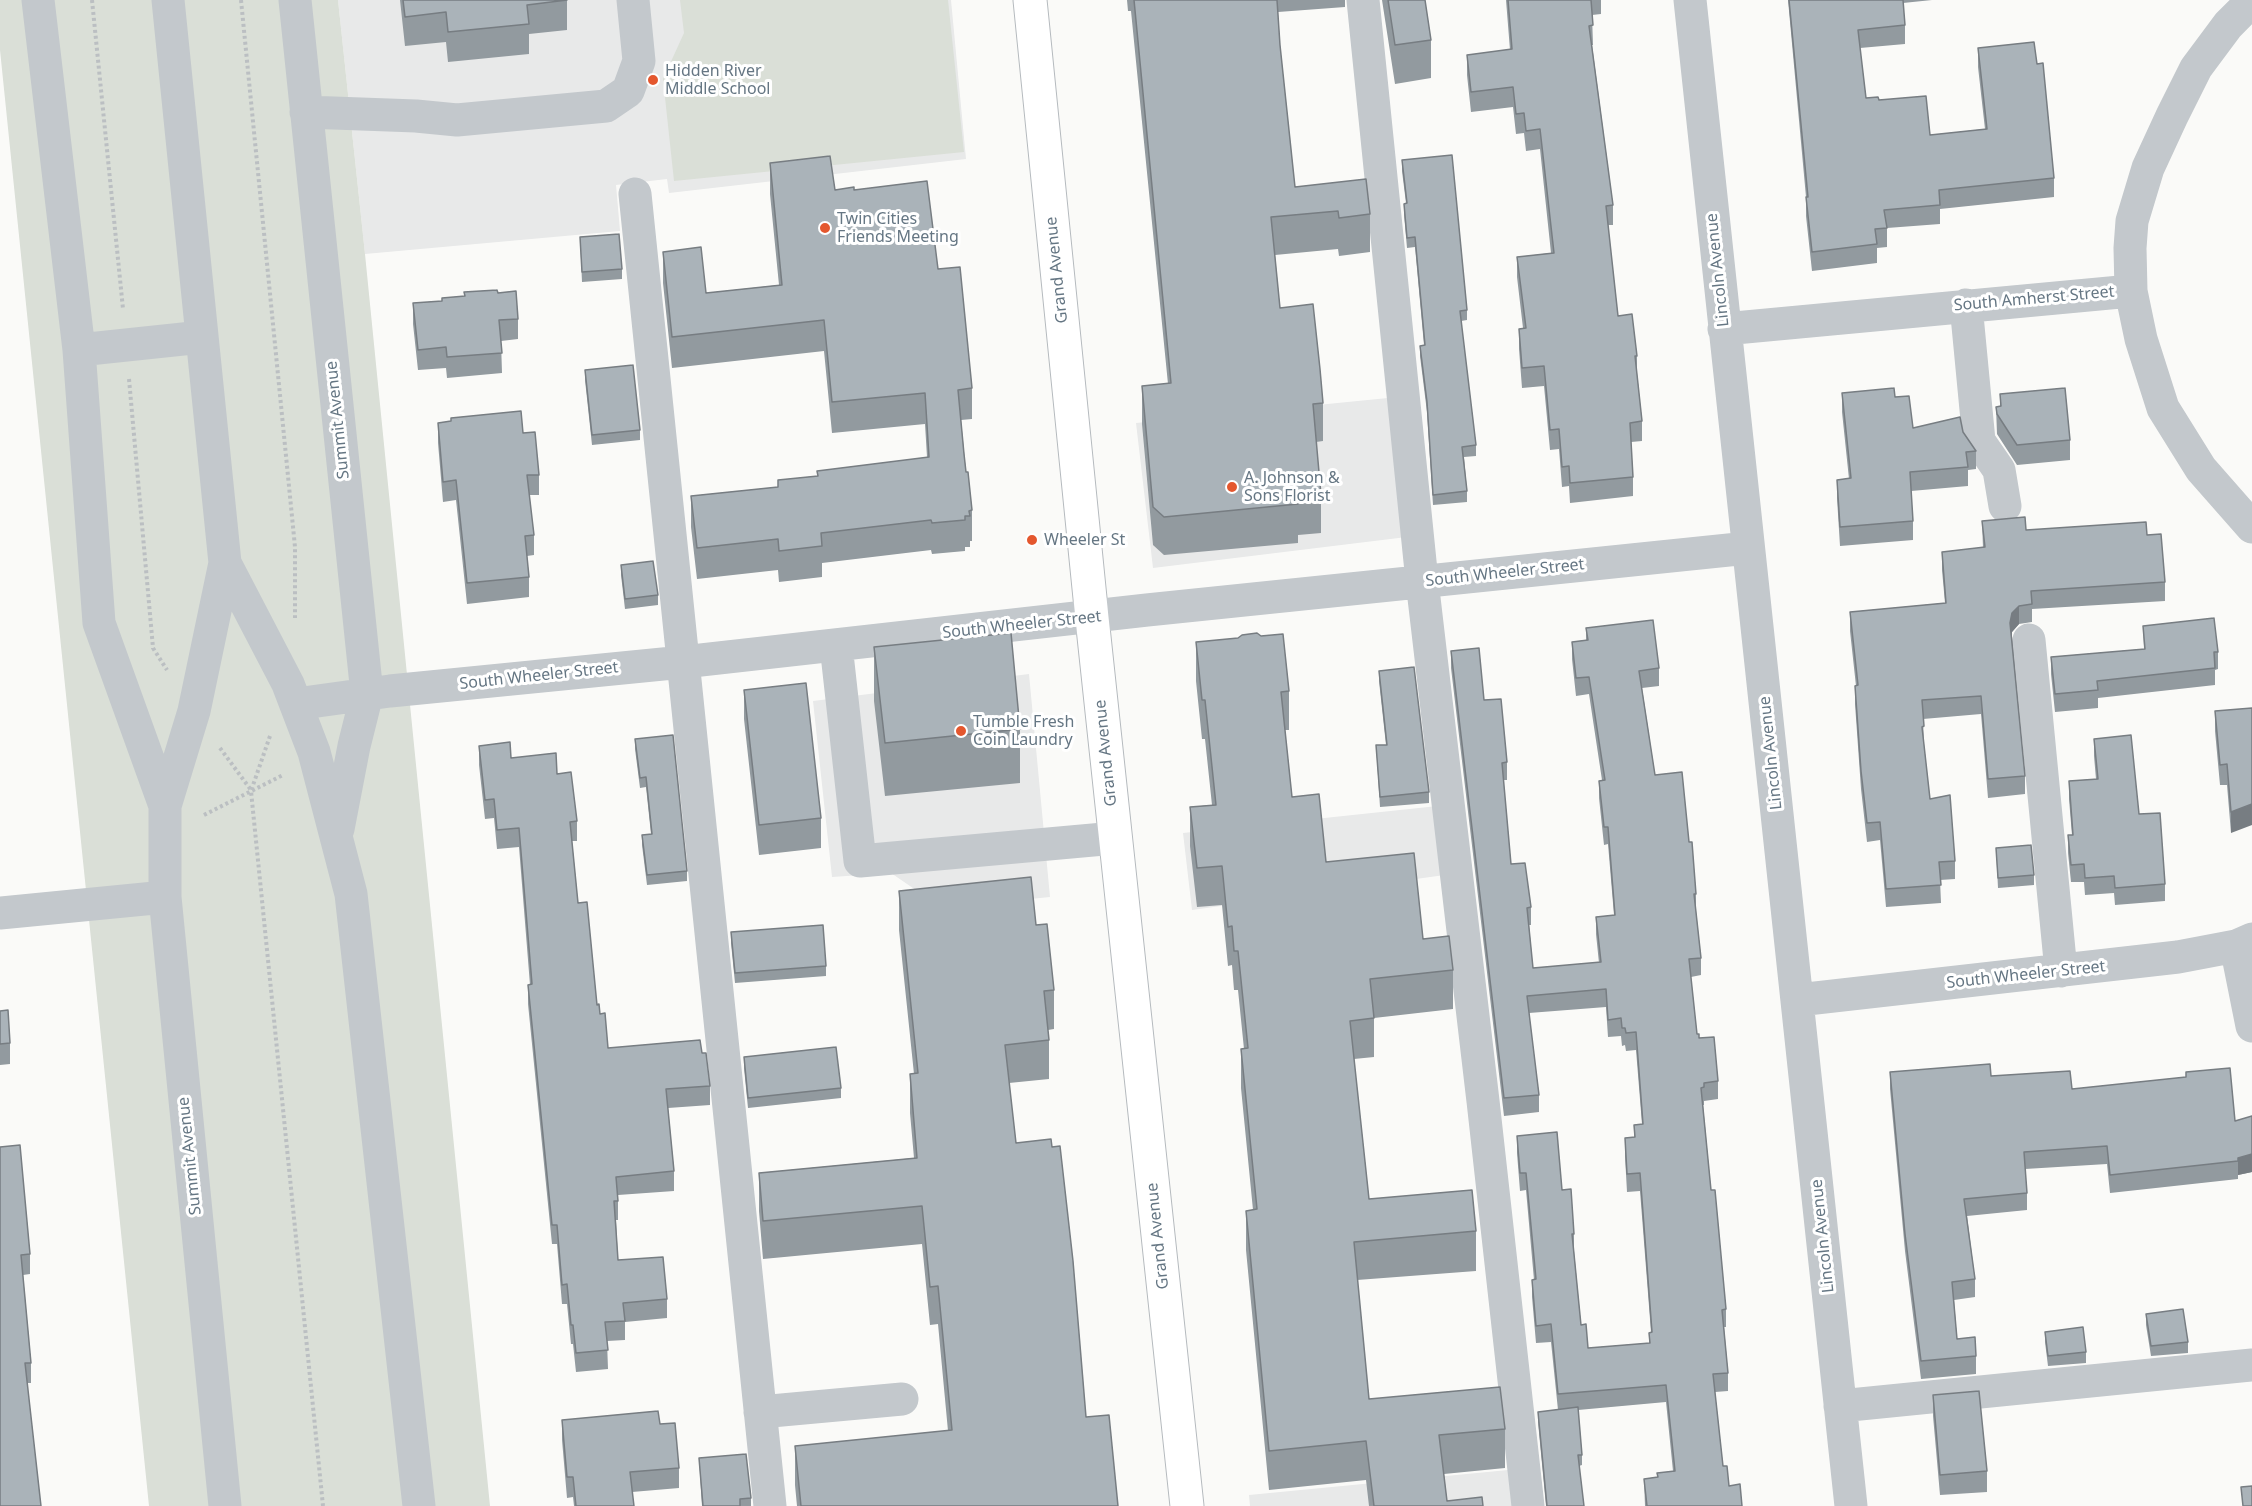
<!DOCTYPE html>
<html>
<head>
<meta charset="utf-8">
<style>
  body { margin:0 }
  canvas { display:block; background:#fafaf8 }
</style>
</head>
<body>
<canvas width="2252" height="1506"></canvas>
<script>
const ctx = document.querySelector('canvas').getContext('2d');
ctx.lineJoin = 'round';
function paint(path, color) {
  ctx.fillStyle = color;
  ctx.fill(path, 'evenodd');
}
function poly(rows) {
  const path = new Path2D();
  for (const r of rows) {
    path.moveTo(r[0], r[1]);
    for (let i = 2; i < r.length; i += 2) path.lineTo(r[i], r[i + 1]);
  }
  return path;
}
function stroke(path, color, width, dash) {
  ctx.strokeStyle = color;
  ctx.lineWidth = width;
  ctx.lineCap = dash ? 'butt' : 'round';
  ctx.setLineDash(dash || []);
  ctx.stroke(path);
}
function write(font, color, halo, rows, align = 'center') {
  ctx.font = font + ' "Noto Sans",sans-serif';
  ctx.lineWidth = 6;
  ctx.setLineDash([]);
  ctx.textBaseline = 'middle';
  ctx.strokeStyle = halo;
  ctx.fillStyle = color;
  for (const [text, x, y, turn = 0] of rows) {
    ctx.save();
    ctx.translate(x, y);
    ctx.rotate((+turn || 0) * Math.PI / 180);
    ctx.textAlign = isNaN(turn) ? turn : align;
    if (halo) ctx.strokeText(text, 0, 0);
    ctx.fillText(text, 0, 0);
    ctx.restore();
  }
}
paint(poly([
  [338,0,951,0,966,159,669,193,667,179,616,185,620,231,365,254],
  [1398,397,1415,536,1153,568,1136,423],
  [1029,674,1050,897,942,908,891,873,832,877,813,701],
  [1447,805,1452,874,1192,910,1183,833],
  [1508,1470,1512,1506,1250,1506,1249,1495]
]), '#e8e9e9');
paint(poly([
  [0,0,338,0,365,254,490,1506,149,1506,0,50],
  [680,0,948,0,964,152,674,181,663,79,684,33]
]), '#dadfd7');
const major = poly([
  [1030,0,1092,618,1187,1506]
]);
stroke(major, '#b5babe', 35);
stroke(poly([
  [92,0,123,309],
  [241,0,295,547,295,618],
  [129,379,153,648,167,670],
  [270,736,251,791,323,1506],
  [220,748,251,790],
  [204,815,283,775]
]), '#bbbfc2', 4, [3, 3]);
stroke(poly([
  [38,0,79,350,99,623,165,806],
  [168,0,225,563,194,711,165,806,165,897,225,1506],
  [295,0,367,694,354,746,338,829],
  [1363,0,1422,581,1483,1101,1528,1506],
  [1690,0,1851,1506],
  [2252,1,2228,25,2196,68,2172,116,2148,168,2132,221,2130,248,2131,291,2141,339,2163,408,2201,469,2252,527],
  [306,112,416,116,457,120,606,106,628,91,639,61,633,0],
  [635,194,770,1506],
  [1966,305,1979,441,1999,470,2005,506],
  [1724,329,2131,291],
  [79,350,202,337],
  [225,563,288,684,314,752,351,894,419,1506],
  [2029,640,2061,971],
  [836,645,860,861,1115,838],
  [296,704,390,691,683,662,1147,610,1748,548],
  [0,913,165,897],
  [2236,946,2252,1026],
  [1798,1000,2178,957,2236,946,2252,939],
  [1840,1406,2252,1365],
  [760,1412,902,1399]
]), '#c3c8cc', 33);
stroke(major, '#fff', 33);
paint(poly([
  [400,0,567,0,567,30,529,34,529,54,448,62,446,42,405,46],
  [1127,0,1345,0,1345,7,1278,12,1280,45,1295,187,1370,214,1370,252,1339,256,1338,249,1275,255,1280,308,1323,403,1323,441,1316,442,1321,495,1321,533,1298,535,1298,543,1164,555,1153,545,1142,424,1142,386,1168,384,1131,11,1128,11],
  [1382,0,1425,0,1431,40,1431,78,1395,84],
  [1506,0,1601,0,1601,14,1592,15,1593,45,1592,45,1613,205,1613,225,1608,225,1618,316,1637,356,1637,373,1642,421,1642,441,1631,442,1633,477,1633,496,1570,503,1569,486,1562,487,1559,449,1550,450,1544,386,1522,388,1519,349,1519,329,1523,328,1517,277,1517,257,1551,253,1540,149,1526,151,1524,133,1516,134,1513,107,1471,112,1467,75,1467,55,1510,50],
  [1788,0,1932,0,1903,3,1905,25,1905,44,1860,48,1866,98,1879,100,1930,135,1985,129,1978,67,1978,48,2037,64,2054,178,2054,197,1940,209,1940,224,1887,228,1887,247,1877,248,1877,263,1812,271,1806,216,1806,197],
  [1402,160,1467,310,1467,320,1461,321,1476,445,1476,456,1464,457,1467,491,1467,502,1433,505,1427,412,1420,356,1420,346,1424,345,1415,247,1407,248,1404,214,1404,204,1406,203,1402,171],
  [770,163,835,190,854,190,938,269,972,388,972,419,961,420,966,472,972,510,972,541,970,541,970,547,965,547,965,551,932,554,931,550,822,563,822,577,779,582,778,570,697,579,691,527,691,496,778,487,778,480,817,476,927,457,925,424,832,433,824,351,672,368,663,283,663,252,706,293,779,285,770,194],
  [580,237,622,269,622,279,582,282],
  [498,293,518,319,518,339,501,341,502,373,447,378,446,368,418,370,413,324,413,303,442,301],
  [585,370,640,430,640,440,592,445,585,380],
  [1842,393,1895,397,1913,428,1963,432,1976,451,1976,469,1968,470,1968,486,1911,491,1913,521,1913,540,1840,546,1837,498,1837,480,1849,479,1842,412],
  [2000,394,2070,440,2070,460,2017,465,1997,434,1996,407,2000,406],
  [438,423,523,433,539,475,539,495,529,495,534,535,534,555,527,556,529,577,529,597,467,604,456,500,443,502,438,443],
  [1982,521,2026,530,2147,535,2165,582,2165,601,2032,609,2032,622,2019,624,2012,632,2012,636,2025,776,2025,794,1988,798,1981,714,1923,719,1924,744,1930,799,1955,861,1955,879,1940,880,1941,903,1886,907,1880,840,1867,842,1861,789,1855,704,1855,686,1856,686,1850,631,1850,612,1945,603,1942,570,1942,552,1983,548],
  [621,565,658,595,658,605,625,609,621,575],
  [2143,626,2218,652,2218,669,2215,670,2215,685,2098,698,2098,708,2055,712,2051,674,2051,657,2144,649],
  [1586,628,1659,668,1659,686,1642,688,1655,775,1689,842,1696,894,1696,911,1701,958,1701,975,1691,977,1697,1034,1718,1081,1718,1099,1704,1101,1704,1105,1703,1105,1711,1190,1726,1309,1726,1327,1724,1327,1728,1373,1728,1391,1715,1392,1723,1466,1729,1486,1742,1506,1645,1506,1644,1479,1657,1477,1673,1471,1666,1402,1578,1410,1582,1455,1582,1465,1579,1466,1584,1506,1546,1506,1538,1422,1538,1412,1558,1410,1551,1342,1536,1343,1532,1297,1532,1280,1534,1280,1526,1190,1520,1191,1517,1153,1517,1136,1562,1190,1574,1234,1574,1251,1581,1325,1588,1348,1649,1343,1649,1333,1651,1332,1640,1191,1627,1192,1625,1156,1625,1138,1634,1137,1634,1125,1642,1124,1636,1050,1626,1051,1625,1045,1622,1046,1621,1036,1608,1037,1606,1007,1529,1013,1539,1095,1539,1112,1504,1116,1451,668,1451,651,1484,700,1507,762,1507,780,1503,780,1511,864,1531,907,1531,925,1529,925,1533,968,1599,963,1596,934,1596,917,1614,915,1608,844,1604,845,1599,798,1599,781,1602,780,1589,694,1576,696,1572,659,1572,642,1586,640],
  [1196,642,1289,691,1289,730,1285,730,1292,797,1326,862,1423,939,1453,970,1453,1009,1374,1018,1374,1057,1354,1059,1369,1199,1476,1231,1476,1271,1357,1280,1369,1399,1505,1429,1505,1468,1444,1474,1447,1501,1483,1506,1369,1506,1366,1480,1269,1490,1246,1250,1246,1211,1253,1210,1241,1088,1241,1049,1244,1049,1238,990,1234,990,1232,965,1228,966,1222,905,1197,907,1190,846,1190,807,1212,805,1205,739,1202,739,1196,681],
  [874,647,1020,729,1020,783,885,796,874,701],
  [1379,671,1429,792,1429,803,1380,807,1376,745,1386,745,1379,681],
  [744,690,821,818,821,848,759,855,744,719],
  [2252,708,2231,833,2227,785,2220,785,2215,731,2215,711],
  [635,739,687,871,687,881,647,885,642,845,642,835,651,834,646,787,640,788,635,749],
  [2094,739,2139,814,2165,884,2165,901,2115,905,2114,893,2085,895,2084,882,2071,882,2068,853,2068,835,2072,835,2069,799,2069,781,2096,779,2094,756],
  [479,746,511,758,557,774,577,821,577,841,572,841,578,903,597,1005,608,1048,702,1053,710,1086,710,1105,668,1108,674,1171,674,1191,618,1195,618,1220,616,1220,618,1260,667,1299,667,1318,625,1322,625,1340,607,1341,608,1369,576,1372,573,1344,571,1344,567,1304,562,1304,557,1244,552,1244,528,1004,528,985,530,985,519,847,497,849,494,818,485,819,479,765],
  [1996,848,2034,875,2034,885,1998,888],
  [899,891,1036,925,1054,990,1054,1029,1048,1030,1049,1040,1049,1079,1009,1083,1016,1143,1086,1417,1118,1506,797,1506,795,1485,795,1446,948,1431,938,1324,930,1325,922,1244,763,1259,759,1211,759,1173,914,1158,910,1113,910,1074,914,1074,899,930],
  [731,932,826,966,826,976,735,983,731,943],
  [0,1011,10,1043,10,1064,0,1065],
  [744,1057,841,1088,841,1098,748,1108,744,1068],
  [1890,1072,1991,1076,2072,1089,2235,1121,2252,1116,2252,1172,2238,1175,2238,1179,2110,1193,2107,1164,2025,1169,2027,1193,2027,1210,1967,1216,1975,1279,1975,1297,1954,1300,1957,1339,1976,1356,1976,1374,1921,1379,1905,1251,1890,1089],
  [0,1147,30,1254,30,1274,23,1275,31,1363,31,1383,27,1383],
  [2146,1314,2188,1342,2188,1353,2151,1356,2146,1325],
  [2045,1332,2086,1352,2086,1363,2048,1366,2045,1342],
  [1933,1395,1987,1471,1987,1492,1940,1495,1933,1416],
  [562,1420,660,1424,679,1468,679,1488,632,1492,634,1506,574,1506,573,1497,567,1498,562,1440],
  [699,1458,751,1498,751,1506,702,1506]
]), '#929a9f');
paint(poly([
  [2019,606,2019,624,2012,632,2010,642,2010,623,2012,613],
  [2252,804,2252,825,2231,833,2231,812],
  [2252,1154,2252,1172,2238,1175,2238,1158]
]), '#777d82');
const building = poly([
  [403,0,567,0,527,5,529,24,448,32,446,12,405,17,403,0],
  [1134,0,1277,0,1280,45,1295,187,1366,179,1370,214,1339,218,1338,211,1271,217,1280,308,1313,304,1320,369,1323,403,1313,404,1321,495,1297,497,1298,504,1164,517,1153,507,1142,386,1171,383,1134,0],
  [1388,0,1425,0,1431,40,1395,45,1388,0],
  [1508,0,1591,0,1593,25,1589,26,1613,205,1606,206,1618,316,1632,314,1637,356,1635,356,1642,421,1630,423,1633,477,1570,483,1569,466,1562,467,1559,429,1550,430,1544,366,1522,368,1519,329,1526,328,1517,257,1554,253,1540,129,1526,131,1524,113,1516,114,1513,87,1471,92,1467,55,1512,49,1508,0],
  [1789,0,1903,0,1905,25,1858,30,1866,98,1878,97,1879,100,1926,96,1930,135,1987,129,1978,48,2034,42,2037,64,2043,63,2054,178,1939,190,1940,205,1884,210,1887,228,1875,229,1877,244,1812,252,1806,197,1808,197,1789,0],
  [1452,155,1467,310,1460,311,1476,445,1462,447,1467,491,1433,495,1427,402,1420,346,1425,345,1415,237,1407,238,1404,204,1407,203,1402,160,1452,155],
  [830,156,835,190,854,187,854,190,927,181,938,269,960,267,972,388,958,390,964,454,966,472,968,472,972,510,969,511,970,516,965,516,965,520,932,523,931,520,821,533,822,546,779,551,778,539,697,548,691,496,778,487,778,480,818,476,817,471,929,457,925,393,832,402,824,320,672,337,663,252,701,247,706,293,782,285,770,163,830,156],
  [619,234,622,269,582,272,580,237,619,234],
  [497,290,498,293,516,291,518,319,499,320,502,353,447,357,446,347,418,350,413,303,442,301,442,298,465,296,464,292,497,290],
  [633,365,640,430,592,435,585,370,633,365],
  [1894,388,1895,397,1909,396,1913,428,1960,417,1963,432,1976,451,1966,452,1968,467,1910,472,1913,521,1840,527,1837,480,1851,478,1842,393,1894,388],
  [2065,388,2070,440,2017,445,1997,414,1996,407,2001,406,2000,394,2065,388],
  [521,411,523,433,535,432,539,475,527,475,534,535,525,536,529,577,467,583,456,480,443,482,438,423,451,421,451,418,521,411],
  [2025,517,2026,530,2146,522,2147,535,2161,534,2165,582,2031,591,2032,604,2019,606,2012,613,2010,623,2025,776,1988,779,1981,696,1922,700,1924,726,1922,727,1930,799,1950,795,1955,861,1939,862,1941,885,1886,889,1880,822,1867,823,1861,771,1855,686,1858,685,1850,612,1946,603,1942,552,1985,547,1982,521,2025,517],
  [653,561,658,595,625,599,621,565,653,561],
  [2214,618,2218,652,2214,652,2215,668,2097,681,2098,690,2055,694,2051,657,2145,649,2143,626,2214,618],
  [1653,620,1659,668,1639,671,1655,775,1682,772,1689,842,1692,842,1696,894,1694,894,1701,958,1689,959,1697,1034,1699,1034,1699,1038,1714,1037,1718,1081,1704,1083,1704,1087,1701,1088,1711,1190,1715,1190,1726,1309,1722,1310,1728,1373,1713,1374,1723,1466,1727,1466,1729,1486,1740,1484,1742,1506,1647,1506,1644,1479,1658,1477,1657,1473,1675,1471,1666,1385,1558,1394,1551,1324,1536,1326,1532,1280,1536,1279,1526,1173,1520,1173,1517,1136,1557,1132,1562,1190,1571,1189,1574,1234,1572,1234,1581,1325,1586,1324,1588,1348,1650,1343,1649,1333,1652,1332,1640,1173,1627,1174,1625,1138,1635,1137,1634,1125,1643,1124,1636,1032,1626,1033,1625,1028,1622,1028,1621,1018,1608,1020,1606,989,1527,996,1539,1095,1504,1098,1451,651,1479,648,1484,700,1501,699,1507,762,1502,763,1511,864,1525,863,1531,907,1527,908,1533,968,1601,962,1596,917,1615,915,1608,827,1604,827,1599,781,1605,780,1589,677,1576,678,1572,642,1588,640,1586,628,1653,620],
  [1011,633,1020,729,885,743,874,647,1011,633],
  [1257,633,1261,636,1283,634,1289,691,1281,692,1292,797,1319,794,1326,862,1414,853,1423,939,1449,936,1453,970,1370,979,1374,1018,1350,1021,1369,1199,1472,1190,1476,1231,1354,1242,1369,1399,1500,1387,1505,1429,1439,1435,1447,1501,1482,1497,1483,1506,1374,1506,1366,1441,1269,1451,1246,1211,1257,1209,1241,1049,1248,1048,1238,951,1234,951,1232,926,1228,927,1222,866,1197,868,1190,807,1216,805,1205,700,1202,700,1196,642,1238,638,1242,635,1257,633],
  [1414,667,1429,792,1380,797,1376,745,1387,745,1379,671,1414,667],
  [806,683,821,818,759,825,744,690,806,683],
  [2252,708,2252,804,2231,812,2227,764,2220,765,2215,711,2252,708],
  [673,735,687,871,647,875,642,835,652,834,646,777,640,778,635,739,673,735],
  [2131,735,2139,814,2160,813,2165,884,2115,888,2114,876,2085,878,2084,864,2071,865,2068,835,2073,835,2069,781,2098,779,2094,739,2131,735],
  [510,742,511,758,556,753,557,774,571,772,577,821,570,822,578,903,587,902,597,1005,599,1004,600,1014,605,1013,608,1048,700,1040,702,1053,706,1053,710,1086,666,1089,674,1171,616,1177,618,1201,614,1201,618,1260,663,1257,667,1299,623,1303,625,1321,605,1322,608,1350,576,1353,573,1325,571,1325,567,1284,562,1285,557,1225,552,1225,528,985,532,984,519,828,497,830,494,799,485,800,479,746,510,742],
  [2031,845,2034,875,1998,878,1996,848,2031,845],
  [1031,877,1036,925,1047,924,1054,990,1044,991,1049,1040,1005,1045,1016,1143,1051,1139,1052,1147,1060,1146,1073,1261,1086,1417,1109,1415,1118,1506,801,1506,795,1446,952,1430,938,1286,930,1287,922,1206,763,1221,759,1173,917,1158,910,1074,918,1073,899,891,1031,877],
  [823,925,826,966,735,973,731,932,823,925],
  [8,1010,10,1043,0,1044,0,1011,8,1010],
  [836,1047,841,1088,748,1098,744,1057,836,1047],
  [1990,1064,1991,1076,2070,1071,2072,1089,2186,1077,2186,1072,2230,1068,2235,1121,2252,1116,2252,1154,2238,1158,2238,1161,2110,1175,2107,1146,2024,1152,2027,1193,1964,1199,1975,1279,1952,1282,1957,1339,1975,1337,1976,1356,1921,1361,1905,1234,1890,1072,1990,1064],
  [20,1145,30,1254,21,1255,31,1363,25,1363,41,1506,0,1506,0,1147,20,1145],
  [2183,1309,2188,1342,2151,1346,2146,1314,2183,1309],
  [2083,1327,2086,1352,2048,1356,2045,1332,2083,1327],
  [1979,1391,1987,1471,1940,1475,1933,1395,1979,1391],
  [1578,1407,1582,1455,1578,1455,1584,1506,1547,1506,1538,1412,1578,1407],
  [658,1411,660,1424,675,1423,679,1468,630,1472,634,1506,576,1506,573,1477,567,1477,562,1420,658,1411],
  [746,1454,751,1498,740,1499,740,1506,703,1506,699,1458,746,1454],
  [2252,1486,2252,1506,2243,1506,2241,1487,2252,1486]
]);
paint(building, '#aab3b9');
stroke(building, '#777d82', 1.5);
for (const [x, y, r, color] of [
  [653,80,6,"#e4572e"],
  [825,228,6,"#e4572e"],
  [1232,487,6,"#e4572e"],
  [1032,540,6,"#e4572e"],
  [961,731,6,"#e4572e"]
]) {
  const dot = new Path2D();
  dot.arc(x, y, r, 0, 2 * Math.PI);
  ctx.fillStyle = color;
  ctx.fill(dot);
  stroke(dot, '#fff', 2);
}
write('16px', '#657683', '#fff', [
  ["Hidden River",665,71],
  ["Middle School",665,89],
  ["Twin Cities",837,219],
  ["Friends Meeting",837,237],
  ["A. Johnson &",1244,478],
  ["Sons Florist",1244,496],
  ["Wheeler St",1044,540],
  ["Tumble Fresh",973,722],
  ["Coin Laundry",973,740]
], 'left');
write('16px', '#657683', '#fff', [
  ["Grand Avenue",1057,270,-96],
  ["Lincoln Avenue",1718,270,-96],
  ["South Amherst Street",2034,299,-5],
  ["Summit Avenue",338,420,-96],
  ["South Wheeler Street",1505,573,-6],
  ["South Wheeler Street",1022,625,-6],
  ["South Wheeler Street",539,676,-6],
  ["Grand Avenue",1106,753,-96],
  ["Lincoln Avenue",1771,753,-96],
  ["South Wheeler Street",2026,975,-6],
  ["Summit Avenue",190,1156,-96],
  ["Grand Avenue",1158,1236,-96],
  ["Lincoln Avenue",1823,1236,-96]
]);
</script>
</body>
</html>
